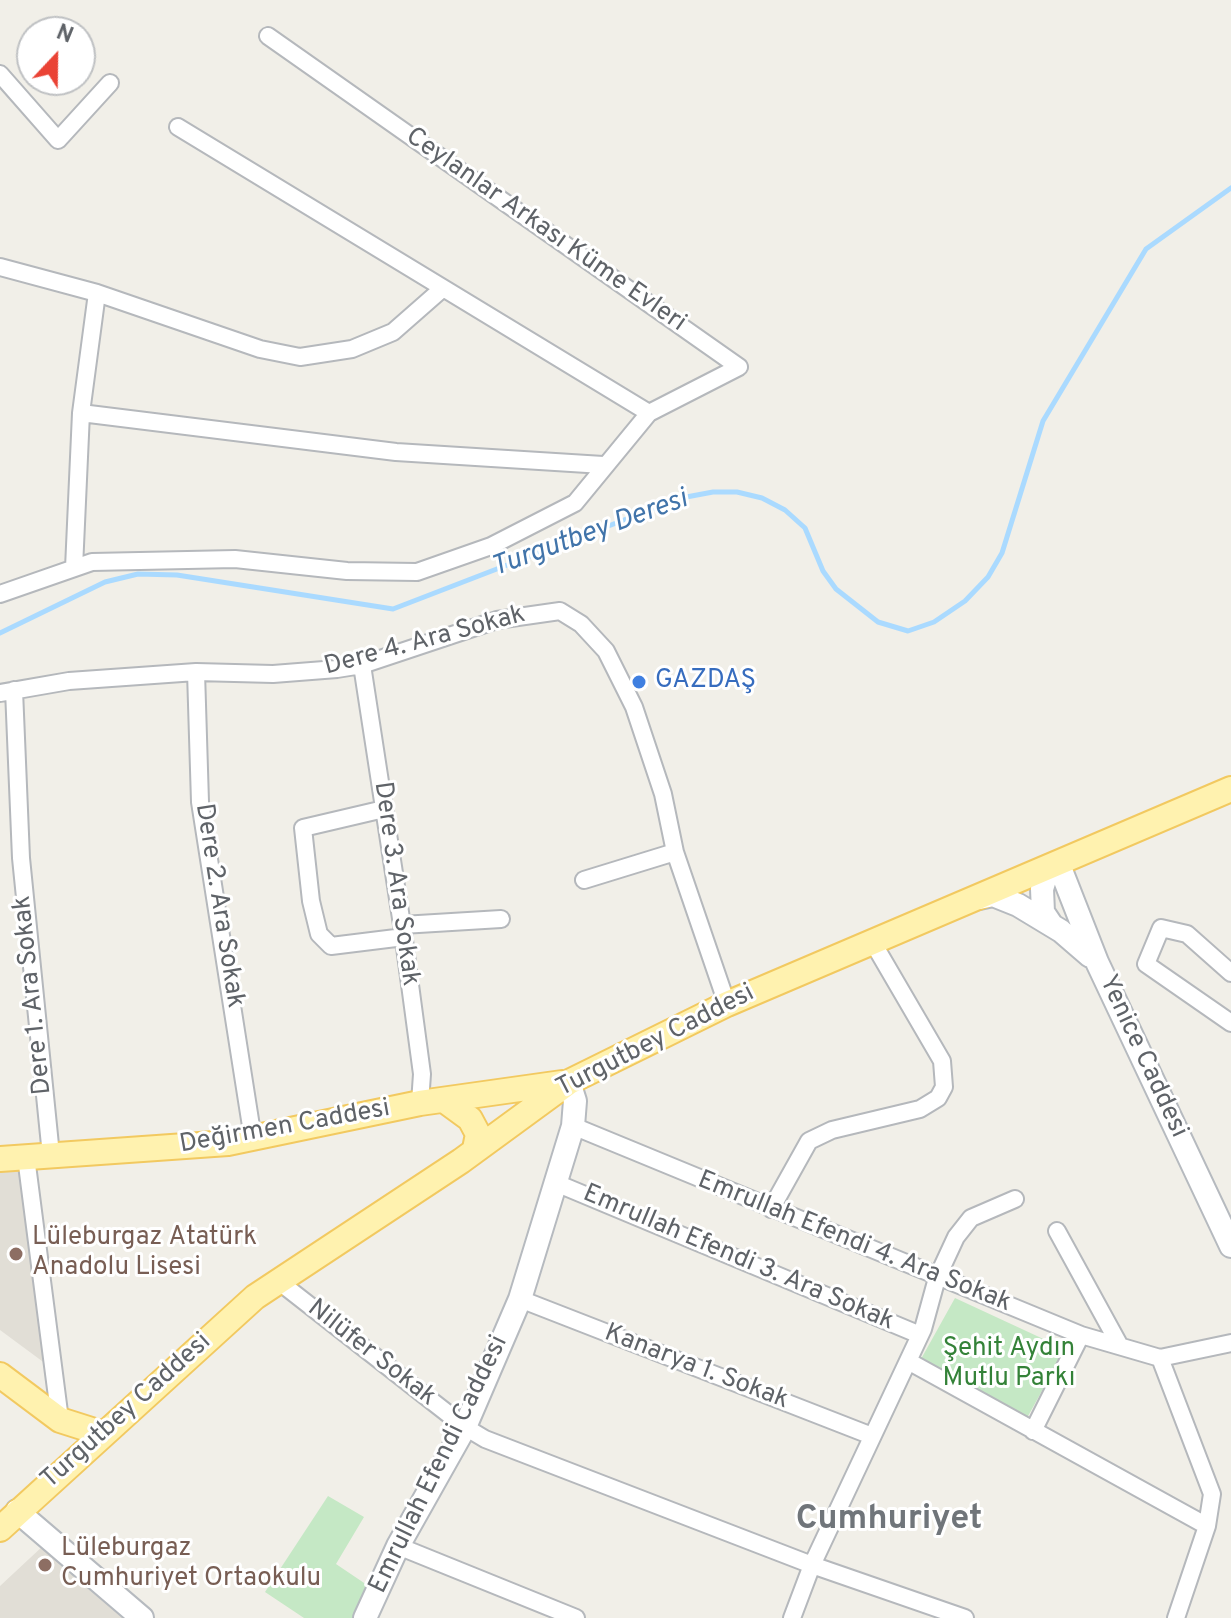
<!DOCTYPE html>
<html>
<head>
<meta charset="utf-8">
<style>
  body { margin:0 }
  #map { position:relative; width:1231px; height:1618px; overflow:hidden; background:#f1efe8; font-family:Overpass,sans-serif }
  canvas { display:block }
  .north { position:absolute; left:16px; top:16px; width:80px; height:80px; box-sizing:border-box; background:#fff; border:2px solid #bfc1c3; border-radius:50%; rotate:22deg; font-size:22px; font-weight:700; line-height:32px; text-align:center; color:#5f6368 }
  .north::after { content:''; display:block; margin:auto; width:28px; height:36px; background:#ea4335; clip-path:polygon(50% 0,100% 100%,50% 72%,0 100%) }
</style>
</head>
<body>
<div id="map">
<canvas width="1231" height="1618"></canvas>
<div class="north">N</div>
</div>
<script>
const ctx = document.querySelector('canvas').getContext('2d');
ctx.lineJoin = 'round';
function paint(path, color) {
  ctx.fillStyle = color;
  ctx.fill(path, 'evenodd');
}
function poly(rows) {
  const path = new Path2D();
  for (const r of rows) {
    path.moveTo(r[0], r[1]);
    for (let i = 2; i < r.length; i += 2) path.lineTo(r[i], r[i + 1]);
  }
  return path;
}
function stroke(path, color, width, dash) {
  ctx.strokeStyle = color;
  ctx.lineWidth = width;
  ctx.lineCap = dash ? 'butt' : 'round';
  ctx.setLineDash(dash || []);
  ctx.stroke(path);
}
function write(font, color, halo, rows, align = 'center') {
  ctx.font = font + ' Overpass,sans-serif';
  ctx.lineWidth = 6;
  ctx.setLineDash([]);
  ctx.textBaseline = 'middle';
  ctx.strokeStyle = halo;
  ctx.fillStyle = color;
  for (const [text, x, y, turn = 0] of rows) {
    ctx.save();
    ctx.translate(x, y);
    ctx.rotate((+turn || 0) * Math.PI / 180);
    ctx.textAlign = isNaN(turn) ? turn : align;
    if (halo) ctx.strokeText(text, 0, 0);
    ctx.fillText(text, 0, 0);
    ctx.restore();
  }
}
paint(poly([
  [0,1163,16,1165,23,1177,46,1364,0,1330],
  [44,1545,131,1618,0,1618,0,1586]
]), '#e1ded6');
paint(poly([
  [955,1298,1065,1349,1027,1418,921,1359],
  [328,1496,364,1517,336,1564,373,1589,361,1618,304,1618,265,1592]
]), '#c5e8c5');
stroke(poly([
  [0,633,105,582,138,574,177,575,393,609,681,498,713,492,737,492,762,498,785,510,805,528,823,571,836,589,878,622,908,631,934,622,965,601,988,577,1002,553,1043,421,1146,249,1231,188]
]), '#aadaff', 5);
const street = poly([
  [0,74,58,140,110,83],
  [178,127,649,413],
  [0,267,97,293,260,349,300,357,352,349,393,332,442,289],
  [81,413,396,452,603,465],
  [74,568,81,413,97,293],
  [0,594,92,562,235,559,347,571,417,572,491,546,575,503,649,413,739,367,268,36],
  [362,665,402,925,422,1074,420,1103],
  [196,672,200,802,253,1139],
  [14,690,21,858,51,1155],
  [0,693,69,681,196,672,273,674,337,669,362,665,497,620,560,611,581,624,606,651,634,707,663,794,675,852,727,1004],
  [384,809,303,828,311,901,319,934,331,946,404,937],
  [584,880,675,852],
  [402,925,501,919],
  [1231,973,1187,934,1161,928,1146,964,1231,1023],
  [573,1126,1081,1335,1160,1358,1231,1343],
  [26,1157,60,1420],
  [556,1183,920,1335],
  [771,1209,809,1141,832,1130,920,1109,938,1098,944,1087,942,1061,872,941],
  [1057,1231,1120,1346],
  [277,1280,465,1427,485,1439,812,1565,965,1618],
  [520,1299,872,1436],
  [1160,1358,1212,1494,1207,1526,1176,1618],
  [908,1361,1207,1526],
  [1033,1431,1081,1335],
  [398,1546,576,1618],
  [792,1618,812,1565,923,1329,937,1278,956,1237,971,1218,1015,1199]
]);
const secondary = poly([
  [979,898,993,895,1018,905,1061,931,1090,956],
  [1051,924,1043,912,1042,889,1046,876,1059,865,1097,962,1231,1246],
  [17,1511,142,1618],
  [365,1618,398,1546,465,1427,520,1299,573,1126,575,1101,569,1082]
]);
const primary = poly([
  [444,1100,470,1119,478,1134,475,1149],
  [0,1159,228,1143,420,1103,562,1083],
  [0,1375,60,1420,104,1434],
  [0,1529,255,1297,461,1161,569,1082,727,1004,1231,789]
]);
stroke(street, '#b5b8bc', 20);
stroke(secondary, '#b6babf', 26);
stroke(primary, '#f2c960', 28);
stroke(street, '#fff', 16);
stroke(secondary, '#fff', 22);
stroke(primary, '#fff2af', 24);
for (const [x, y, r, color] of [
  [639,682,8,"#3f7fe0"],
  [16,1254,8,"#8d6e63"],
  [45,1565,8,"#8d6e63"]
]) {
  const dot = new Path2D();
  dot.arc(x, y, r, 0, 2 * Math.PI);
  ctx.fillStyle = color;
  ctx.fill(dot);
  stroke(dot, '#fff', 3);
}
write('26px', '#5f6368', '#fff', [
  ["Ceylanlar Arkası Küme Evleri",545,231,35],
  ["Dere 4. Ara Sokak",425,642,-15],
  ["Dere 3. Ara Sokak",395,884,82],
  ["Dere 2. Ara Sokak",218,906,81],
  ["Dere 1. Ara Sokak",34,995,-96],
  ["Turgutbey Caddesi",656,1042,-27],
  ["Yenice Caddesi",1142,1057,65],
  ["Değirmen Caddesi",285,1128,-10],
  ["Emrullah Efendi 4. Ara Sokak",854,1243,22],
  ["Emrullah Efendi 3. Ara Sokak",738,1259,23],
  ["Nilüfer Sokak",371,1354,38],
  ["Kanarya 1. Sokak",696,1368,21],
  ["Turgutbey Caddesi",127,1412,-42],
  ["Emrullah Efendi Caddesi",440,1465,-64]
]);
write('26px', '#366cbe', '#fff', [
  ["GAZDAŞ",655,682]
], 'left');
write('26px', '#785e54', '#fff', [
  ["Lüleburgaz Atatürk",32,1239],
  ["Anadolu Lisesi",32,1269],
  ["Lüleburgaz",61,1550],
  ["Cumhuriyet Ortaokulu",61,1580]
], 'left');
write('26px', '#348238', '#fff', [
  ["Şehit Aydın",1009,1350],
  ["Mutlu Parkı",1009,1380]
]);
write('italic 28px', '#4174aa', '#fff', [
  ["Turgutbey Deresi",590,535,-20]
]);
write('bold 34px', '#70757a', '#fff', [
  ["Cumhuriyet",889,1521]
]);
</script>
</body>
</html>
